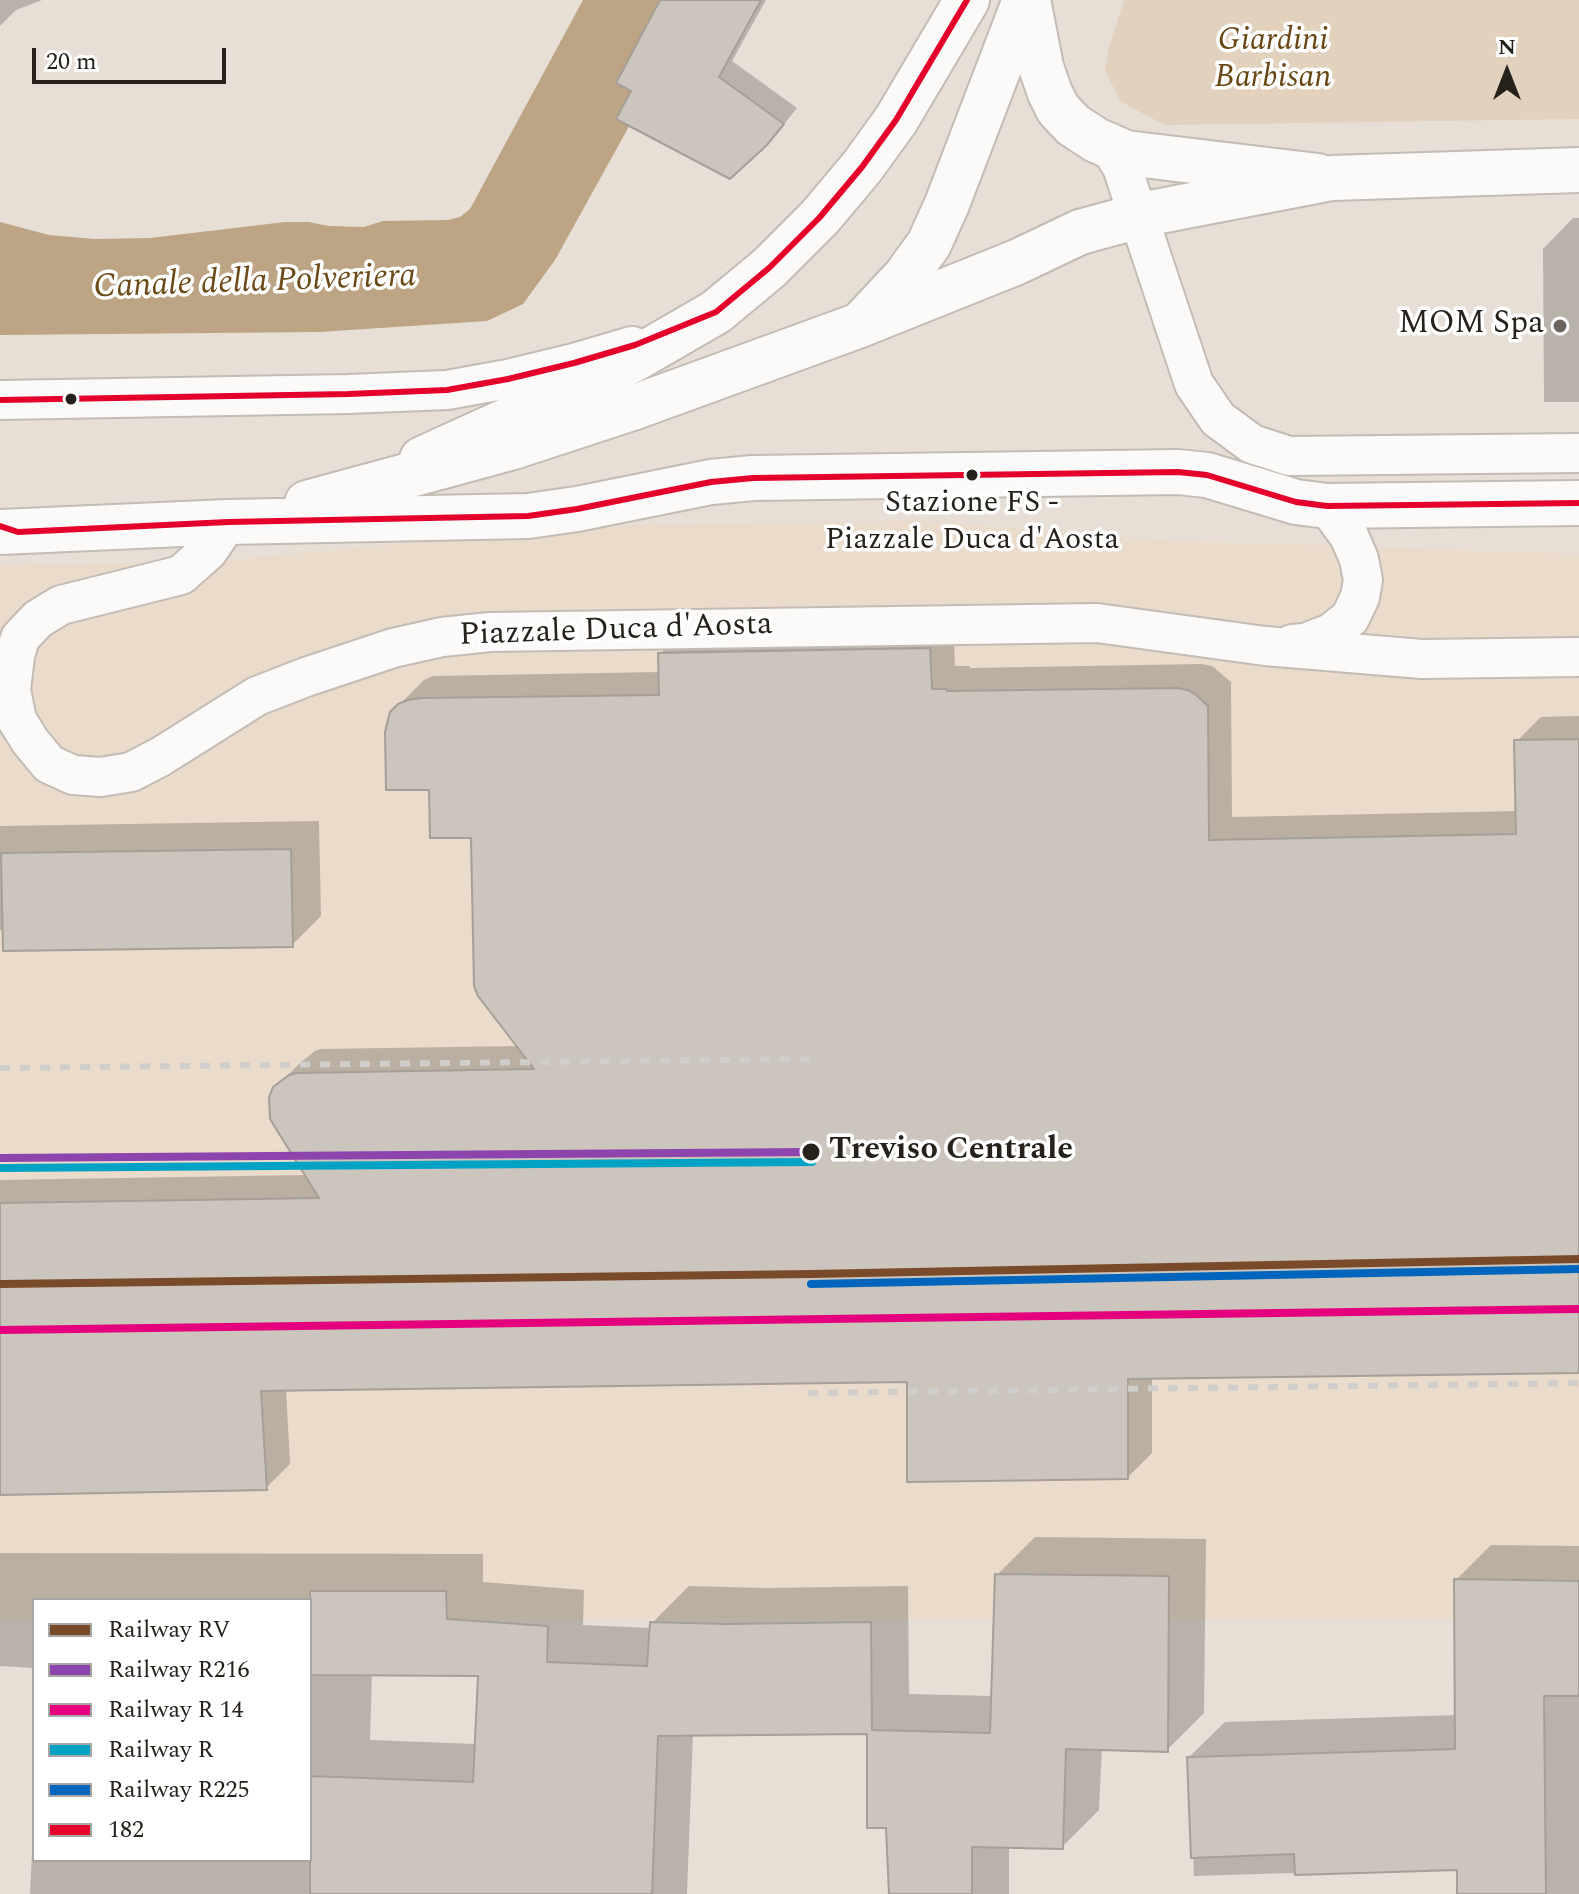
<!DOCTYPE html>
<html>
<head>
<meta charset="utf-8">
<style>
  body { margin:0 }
  #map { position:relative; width:1579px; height:1894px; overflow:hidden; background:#e7dfd6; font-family:Spectral,serif }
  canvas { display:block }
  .legend { position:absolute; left:32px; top:1598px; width:280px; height:264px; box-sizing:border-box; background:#fff; border:2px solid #a8a6a3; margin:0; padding:10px 14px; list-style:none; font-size:24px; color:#26211a }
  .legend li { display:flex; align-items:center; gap:16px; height:40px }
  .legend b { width:40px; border:2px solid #a8a6a3 }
  .north { position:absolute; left:1467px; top:32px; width:80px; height:80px; -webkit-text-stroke:6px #fff; paint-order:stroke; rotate:0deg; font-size:22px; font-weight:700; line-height:32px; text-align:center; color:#26211a }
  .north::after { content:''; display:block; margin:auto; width:28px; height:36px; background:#26211a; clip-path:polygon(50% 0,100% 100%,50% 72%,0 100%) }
  .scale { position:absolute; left:32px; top:48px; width:194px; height:36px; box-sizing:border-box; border:4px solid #26211a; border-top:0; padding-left:10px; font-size:24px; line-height:28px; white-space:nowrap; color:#26211a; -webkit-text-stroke:6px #fff; paint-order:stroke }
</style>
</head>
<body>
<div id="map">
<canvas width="1579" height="1894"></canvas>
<ul class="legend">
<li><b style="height:10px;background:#7a4b2a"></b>Railway RV</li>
<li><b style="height:10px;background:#8e44ad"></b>Railway R216</li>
<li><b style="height:10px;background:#e5007d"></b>Railway R 14</li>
<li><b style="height:10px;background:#02a2c5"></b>Railway R</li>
<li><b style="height:10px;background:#0065bd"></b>Railway R225</li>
<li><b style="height:10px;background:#e4002b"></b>182</li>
</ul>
<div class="north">N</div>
<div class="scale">20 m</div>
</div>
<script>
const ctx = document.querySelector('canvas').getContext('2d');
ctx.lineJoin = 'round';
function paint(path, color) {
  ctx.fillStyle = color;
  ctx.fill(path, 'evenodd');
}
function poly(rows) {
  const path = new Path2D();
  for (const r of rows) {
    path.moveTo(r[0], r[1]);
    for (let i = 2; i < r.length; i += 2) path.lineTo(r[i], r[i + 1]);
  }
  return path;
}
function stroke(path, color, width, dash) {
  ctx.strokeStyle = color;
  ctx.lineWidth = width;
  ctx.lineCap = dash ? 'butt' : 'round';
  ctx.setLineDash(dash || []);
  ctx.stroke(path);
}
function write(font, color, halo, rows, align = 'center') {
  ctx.font = font + ' Spectral,serif';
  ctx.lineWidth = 7;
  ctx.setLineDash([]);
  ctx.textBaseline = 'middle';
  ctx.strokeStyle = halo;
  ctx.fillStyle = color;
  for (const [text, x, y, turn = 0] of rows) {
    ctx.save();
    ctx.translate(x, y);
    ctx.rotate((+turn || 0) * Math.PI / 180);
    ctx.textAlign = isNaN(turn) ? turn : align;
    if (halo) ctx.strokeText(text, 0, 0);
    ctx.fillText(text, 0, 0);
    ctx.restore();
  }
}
paint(poly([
  [922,521,1173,541,1291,544,1579,554,1579,1619,310,1619,310,1600,34,1600,34,1619,0,1619,0,565,200,563,441,540,631,525]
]), '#eadbca');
paint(poly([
  [1124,0,1579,0,1579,119,1165,125,1121,102,1105,71,1109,47]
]), '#e2d1bd');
paint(poly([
  [583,0,699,0,555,260,523,304,487,321,319,332,0,335,0,222,49,235,95,239,150,238,285,222,309,222,328,226,364,227,383,221,448,220,460,217,470,209]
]), '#bca484');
paint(poly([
  [0,0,42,0,16,10,0,26],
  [662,0,766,0,732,61,797,108,781,128,634,90],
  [1573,218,1579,218,1579,402,1544,402,1543,249],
  [953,625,955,666,970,666,970,668,1202,664,1212,666,1231,682,1232,817,1518,811,1517,741,1541,717,1579,716,1579,1371,1152,1377,1152,1453,1128,1477,909,1380,286,1388,290,1464,266,1488,0,1493,0,1180,307,1175,275,1088,300,1063,315,1051,321,1049,519,1046,473,836,431,788,399,705,424,680,433,676,660,672,660,654,684,630],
  [319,821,321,916,292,945,0,930,0,826],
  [1035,1537,1206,1539,1204,1713,1167,1750,1102,1748,1099,1810,1062,1847,1009,1846,1009,1894,891,1894,888,1826,869,1732,693,1733,687,1894,30,1894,34,1807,34,1860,310,1860,310,1600,34,1600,34,1668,0,1666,0,1553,483,1554,483,1582,584,1590,583,1625,651,1628,652,1623,689,1586,764,1588,908,1586,909,1694,993,1696,997,1575],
  [372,1673,480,1674,477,1744,370,1740],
  [1491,1545,1579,1546,1579,1894,1459,1894,1459,1868,1194,1876,1189,1757,1225,1722,1457,1715,1456,1580]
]), '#0003');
const building = poly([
  [660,0,761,0,719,77,784,124,766,146,730,179,616,119,631,91,616,83,660,0],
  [930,648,932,689,947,689,947,691,1177,688,1188,690,1196,695,1208,706,1209,840,1516,834,1514,740,1579,739,1579,1373,1128,1379,1128,1479,907,1482,907,1382,261,1391,267,1490,0,1495,0,1203,319,1198,270,1119,269,1097,273,1087,289,1075,296,1073,534,1069,478,996,474,986,471,838,430,838,429,790,386,790,385,732,390,712,398,704,408,700,421,698,659,695,658,653,930,648],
  [291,849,293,947,3,951,1,853,291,849],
  [995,1574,1169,1576,1168,1752,1066,1749,1063,1849,972,1847,972,1894,889,1894,886,1828,867,1828,867,1734,658,1736,652,1894,310,1894,310,1776,473,1782,478,1676,310,1675,310,1591,446,1591,447,1619,548,1626,547,1662,647,1666,650,1622,725,1624,871,1622,872,1730,990,1733,995,1574],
  [1454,1579,1579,1581,1579,1696,1544,1696,1546,1894,1457,1894,1457,1870,1295,1875,1294,1854,1191,1858,1187,1757,1455,1749,1454,1579]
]);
paint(building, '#cbc5bd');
stroke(building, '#a59f98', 2);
const service = poly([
  [1109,146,1122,167,1194,384,1218,419,1252,444,1289,456,1579,453],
  [0,400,348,394,447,390,508,379,574,363,632,346],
  [228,522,208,551,181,575,61,605,38,619,20,638,15,656,11,690,17,720,30,741,49,764,73,775,101,777,131,772,160,757,257,696,306,677,393,648,442,637,490,632,1097,623,1265,646,1422,659,1579,657],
  [1292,644,1305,643,1331,633,1350,618,1360,597,1363,580,1359,559,1349,536,1327,506]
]);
const minor = poly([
  [1028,0,1041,67,1050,93,1058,109,1073,125,1096,140,1126,153,1318,176],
  [860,325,905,277,929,244,947,204,1025,0],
  [422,459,543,404,633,360,716,312,769,268,820,217,862,167,896,120,967,0]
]);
const primary = poly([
  [307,503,513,447,635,407,860,325,1017,262,1080,232,1150,213,1332,178,1579,170],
  [0,532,228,522,528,516,577,509,711,482,753,478,1178,472,1207,475,1296,502,1327,506,1579,503]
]);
stroke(service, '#c3bcb5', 42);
stroke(minor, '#c3bcb5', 48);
stroke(primary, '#c3bcb5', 48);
stroke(service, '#fbfaf9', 38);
stroke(minor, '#fbfaf9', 44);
stroke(primary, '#fbfaf9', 44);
stroke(poly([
  [0,1068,812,1059],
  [808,1393,1579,1383]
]), '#d0cecb', 6, [10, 10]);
stroke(poly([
  [0,400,348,394,447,390,508,379,574,363,635,345,716,312,769,268,820,217,862,167,896,120,967,0],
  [0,526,18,532,228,522,528,516,577,509,711,482,753,478,1178,472,1207,475,1296,502,1327,506,1579,503]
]), '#e4002b', 6);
stroke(poly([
  [0,1284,811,1274,1579,1259]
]), '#7a4b2a', 8);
stroke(poly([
  [0,1158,812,1152]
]), '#8e44ad', 8);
stroke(poly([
  [0,1330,1579,1309]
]), '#e5007d', 8);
stroke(poly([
  [0,1168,812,1162]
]), '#02a2c5', 8);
stroke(poly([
  [811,1284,1579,1269]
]), '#0065bd', 8);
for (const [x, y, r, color] of [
  [1560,326,8,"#6a645c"],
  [71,399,7,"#26211a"],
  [972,475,7,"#26211a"],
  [811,1152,10,"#26211a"]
]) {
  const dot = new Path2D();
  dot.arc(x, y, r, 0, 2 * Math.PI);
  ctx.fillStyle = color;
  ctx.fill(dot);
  stroke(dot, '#fff', 3);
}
write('30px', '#26211a', '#fff', [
  ["Stazione FS -",972,505],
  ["Piazzale Duca d'Aosta",972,542]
]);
write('italic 32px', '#684714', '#fff', [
  ["Giardini",1273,43],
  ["Barbisan",1273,80]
]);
write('32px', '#26211a', '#fff', [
  ["MOM Spa",1544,326]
], 'right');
write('32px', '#26211a', '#fff', [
  ["Piazzale Duca d'Aosta",616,632,-2]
]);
write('bold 32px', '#26211a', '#fff', [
  ["Treviso Centrale",829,1152]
], 'left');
write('italic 34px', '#6c4a18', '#fff', [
  ["Canale della Polveriera",255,284,-2]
]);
</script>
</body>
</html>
